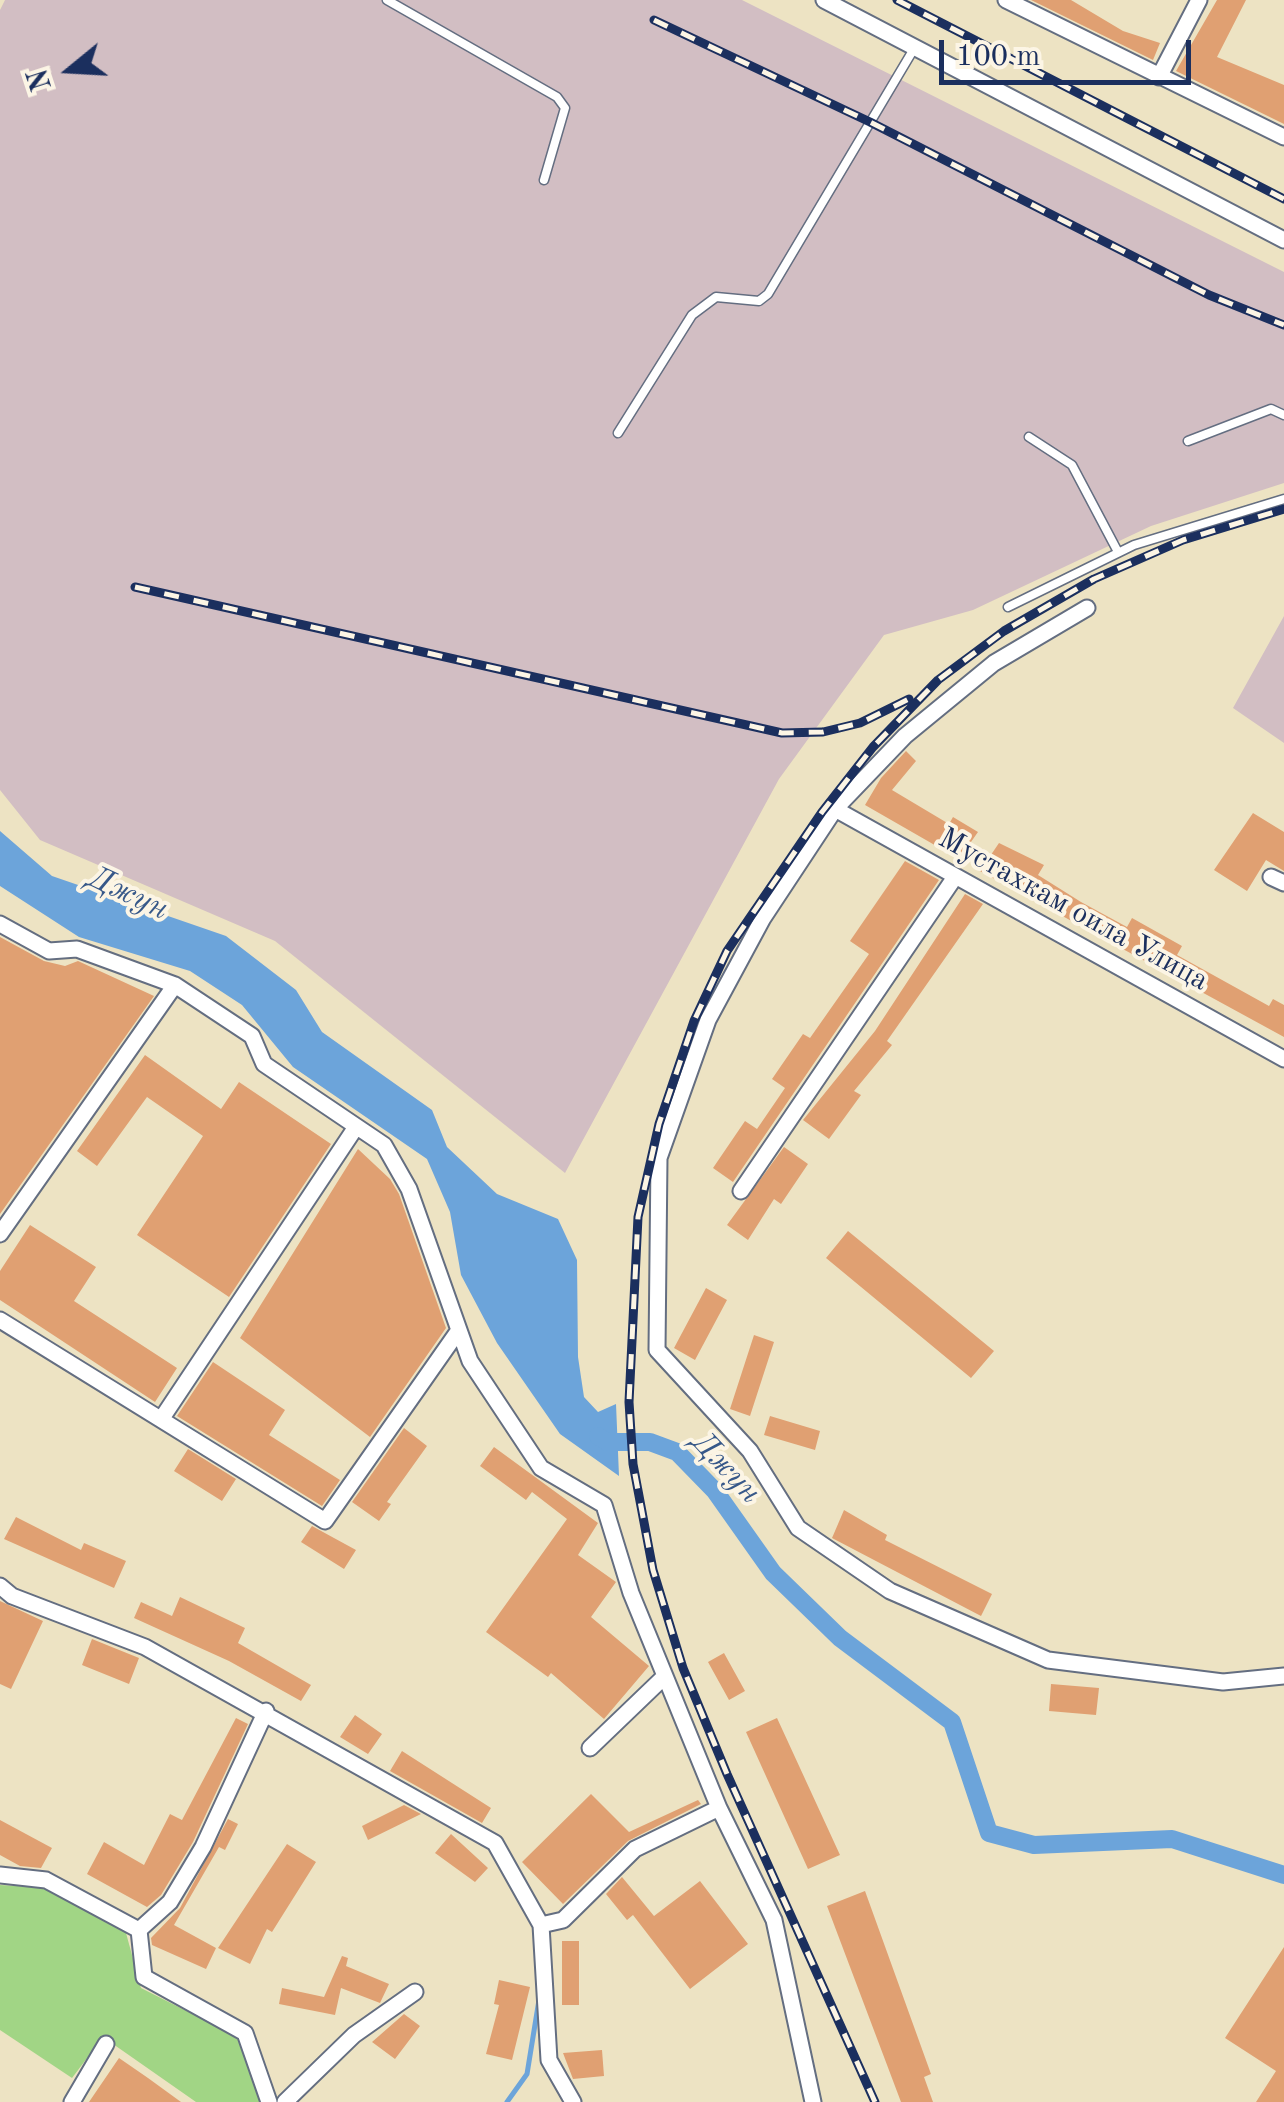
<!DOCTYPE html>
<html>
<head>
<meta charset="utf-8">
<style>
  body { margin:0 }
  #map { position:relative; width:1284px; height:2102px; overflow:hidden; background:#ede3c3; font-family:"Old Standard TT",serif }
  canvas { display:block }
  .north { position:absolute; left:20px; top:20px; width:100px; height:100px; -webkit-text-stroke:8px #fcf5e5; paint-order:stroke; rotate:252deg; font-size:28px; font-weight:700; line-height:40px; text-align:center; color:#1b2f5e }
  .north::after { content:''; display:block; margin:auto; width:35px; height:45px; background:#1b2f5e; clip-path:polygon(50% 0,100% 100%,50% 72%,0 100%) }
  .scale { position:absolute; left:939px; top:40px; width:252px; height:45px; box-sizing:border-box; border:5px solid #1b2f5e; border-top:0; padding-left:12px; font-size:30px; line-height:35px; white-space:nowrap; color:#1b2f5e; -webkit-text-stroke:8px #fcf5e5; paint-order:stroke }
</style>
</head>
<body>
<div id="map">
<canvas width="1284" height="2102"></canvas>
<div class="north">N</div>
<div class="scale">100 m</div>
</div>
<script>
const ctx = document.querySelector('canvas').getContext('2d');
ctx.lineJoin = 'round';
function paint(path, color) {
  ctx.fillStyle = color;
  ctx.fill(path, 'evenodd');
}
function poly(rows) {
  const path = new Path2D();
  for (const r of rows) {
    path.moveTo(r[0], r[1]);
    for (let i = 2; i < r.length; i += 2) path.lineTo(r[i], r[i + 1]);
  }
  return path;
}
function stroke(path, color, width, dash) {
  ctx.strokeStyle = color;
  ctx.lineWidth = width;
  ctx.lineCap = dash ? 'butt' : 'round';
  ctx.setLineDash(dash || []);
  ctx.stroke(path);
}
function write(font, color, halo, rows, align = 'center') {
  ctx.font = font + ' "Old Standard TT",serif';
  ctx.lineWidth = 8;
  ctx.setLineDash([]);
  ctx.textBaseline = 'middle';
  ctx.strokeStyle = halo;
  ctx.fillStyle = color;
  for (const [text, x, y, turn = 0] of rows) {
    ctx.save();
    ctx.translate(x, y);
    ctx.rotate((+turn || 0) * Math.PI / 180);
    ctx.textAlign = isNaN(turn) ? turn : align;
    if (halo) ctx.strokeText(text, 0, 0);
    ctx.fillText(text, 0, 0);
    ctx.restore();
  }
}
paint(poly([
  [5,0,742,0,1284,272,1284,483,1151,526,973,610,884,635,779,779,565,1173,275,941,40,840,0,790,0,10],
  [1284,616,1284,743,1233,708]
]), '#d2bec3');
paint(poly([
  [0,1885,51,1888,126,1933,141,1988,238,2037,262,2102,196,2102,103,2037,72,2078,0,2030]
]), '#a1d585');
paint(poly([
  [0,831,52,876,226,936,296,990,322,1032,432,1110,447,1147,497,1194,558,1219,577,1260,578,1357,584,1397,598,1412,616,1404,619,1476,560,1434,497,1343,461,1275,450,1212,427,1159,293,1067,242,1005,190,971,79,937,0,886]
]), '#6ca4da');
stroke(poly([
  [507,2102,527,2074,539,2000]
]), '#6ca4da', 5);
stroke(poly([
  [598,1436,607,1442,650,1442,677,1452,715,1491,773,1573,840,1638,952,1722,989,1833,1034,1845,1172,1839,1284,1875]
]), '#6ca4da', 18);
paint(poly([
  [1031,0,1071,0,1123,31,1160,43,1153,60],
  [1217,0,1246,0,1217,57,1284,85,1284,124,1176,71],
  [906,751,916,761,892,790,949,824,953,817,978,832,959,859,865,805,881,778],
  [1253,813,1284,832,1284,871,1266,860,1247,891,1214,870],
  [999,843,1044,865,1038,875,1081,902,1127,927,1132,918,1182,946,1177,955,1269,1006,1273,999,1284,1005,1284,1037,980,871],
  [905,861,939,880,733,1182,713,1168,745,1121,757,1129,785,1088,772,1079,803,1034,810,1038,869,954,850,941],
  [965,894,983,904,887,1041,892,1045,854,1091,861,1095,829,1139,803,1120,875,1031],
  [0,937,44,961,65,966,78,961,154,996,0,1214],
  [145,1055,221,1109,239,1082,331,1144,229,1297,137,1235,203,1136,147,1097,97,1166,77,1151],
  [784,1147,808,1164,781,1204,774,1199,748,1240,727,1225],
  [358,1149,390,1179,399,1194,446,1328,370,1437,240,1338],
  [30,1225,96,1267,74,1301,177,1368,155,1402,0,1300,0,1271],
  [848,1231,994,1351,971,1378,826,1258],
  [706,1288,727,1300,695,1360,674,1348],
  [754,1335,774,1342,750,1416,730,1409],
  [213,1362,285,1410,269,1435,340,1480,322,1506,177,1416],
  [770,1416,820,1431,815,1450,764,1435],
  [404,1428,427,1446,387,1502,391,1504,379,1521,352,1502],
  [494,1447,598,1523,578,1555,616,1582,591,1617,649,1666,604,1719,551,1673,548,1677,486,1632,567,1519,532,1492,526,1500,480,1466],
  [188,1449,236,1479,222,1501,174,1471],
  [844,1510,887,1535,885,1540,992,1594,981,1616,832,1538],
  [16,1517,81,1550,84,1543,126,1561,114,1588,4,1539],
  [312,1526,356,1550,344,1569,301,1542],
  [180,1597,245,1628,238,1643,311,1685,301,1701,229,1661,134,1618,141,1602,172,1616],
  [0,1601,43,1621,11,1689,0,1684],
  [92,1639,139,1658,129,1684,82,1665],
  [724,1653,745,1691,729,1700,708,1662],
  [1051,1684,1099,1688,1096,1715,1049,1711],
  [355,1715,382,1734,368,1754,340,1737],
  [236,1718,248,1724,193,1842,161,1895,147,1907,87,1874,104,1842,144,1865,170,1814,182,1820],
  [777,1718,840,1855,808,1869,746,1732],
  [402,1751,491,1808,482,1823,390,1771],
  [591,1794,629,1832,698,1800,701,1804,628,1841,563,1904,522,1862],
  [404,1805,421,1814,368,1840,362,1826],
  [228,1819,238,1824,225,1850,219,1847,174,1925,216,1948,206,1969,152,1945,151,1938,180,1908],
  [0,1820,52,1848,41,1868,20,1866,0,1855],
  [451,1834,488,1868,475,1882,435,1853],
  [287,1844,316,1862,272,1932,267,1929,250,1964,218,1948],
  [622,1877,654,1916,700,1881,748,1944,690,1989,633,1915,627,1920,606,1894],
  [865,1891,931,2074,924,2077,933,2102,901,2102,827,1906],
  [562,1941,579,1941,579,2005,562,2005],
  [1284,1947,1284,2102,1256,2102,1276,2071,1225,2038],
  [342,1956,348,1958,346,1966,389,1984,380,2003,341,1988,335,2015,279,2004,282,1988,324,1997],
  [499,1980,530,1987,512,2060,486,2054,499,2005,494,2004],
  [404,2014,420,2026,395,2059,372,2042],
  [602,2050,604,2076,573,2079,563,2053],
  [119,2058,148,2078,181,2102,89,2102]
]), '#e0a072');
const lane = poly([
  [387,0,557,97,565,108,544,180],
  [618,433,692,315,716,297,759,301,768,294,915,47],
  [1029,437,1072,465,1118,552],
  [1188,441,1271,409,1284,415],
  [1008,607,1134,545,1284,499]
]);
const street = poly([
  [824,0,1284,240],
  [1006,0,1284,137],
  [1159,77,1199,0],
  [1087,608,994,663,905,736,835,809,763,918,708,1020,659,1158,657,1350,750,1451,798,1528,890,1591,1048,1660,1223,1682,1284,1676],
  [835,809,1284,1059],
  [1271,877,1284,883],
  [0,924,49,951,77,949,175,985,252,1036,264,1064,384,1145,409,1189,470,1361,541,1468,604,1505,631,1593,665,1676,719,1808,774,1920,813,2102],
  [741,1191,955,877],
  [0,1234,175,985],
  [0,1320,325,1521,459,1330],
  [162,1418,356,1127],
  [0,1586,12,1596,145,1647,495,1843,541,1925,549,2060,573,2102],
  [590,1748,665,1676],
  [0,1875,46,1880,139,1930,144,1977,245,2033,269,2102],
  [541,1925,563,1920,635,1849,719,1808],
  [139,1930,170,1902,203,1847,266,1711],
  [72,2102,106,2044],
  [285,2102,354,2035,415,1992]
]);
stroke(lane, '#646e81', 11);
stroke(street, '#646e81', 19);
stroke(lane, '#fff', 8);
stroke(street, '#fff', 15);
const rail = poly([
  [897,0,1284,199],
  [654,20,870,122,1209,295,1284,325],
  [135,587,782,733,823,732,860,723,909,699],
  [875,2102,727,1774,683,1668,653,1570,633,1464,629,1402,638,1217,659,1124,694,1021,727,951,822,812,873,747,938,680,1004,631,1094,579,1183,540,1284,509]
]);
stroke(rail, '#1b2f5e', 9);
stroke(rail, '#fcf5e5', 5, [15]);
write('30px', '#1b2f5e', '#fcf5e5', [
  ["Мустахкам оила Улица",1073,910,29]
]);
write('italic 32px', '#375889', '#fcf5e5', [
  ["Джун",128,894,25],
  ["Джун",726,1468,47]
]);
</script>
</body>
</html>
